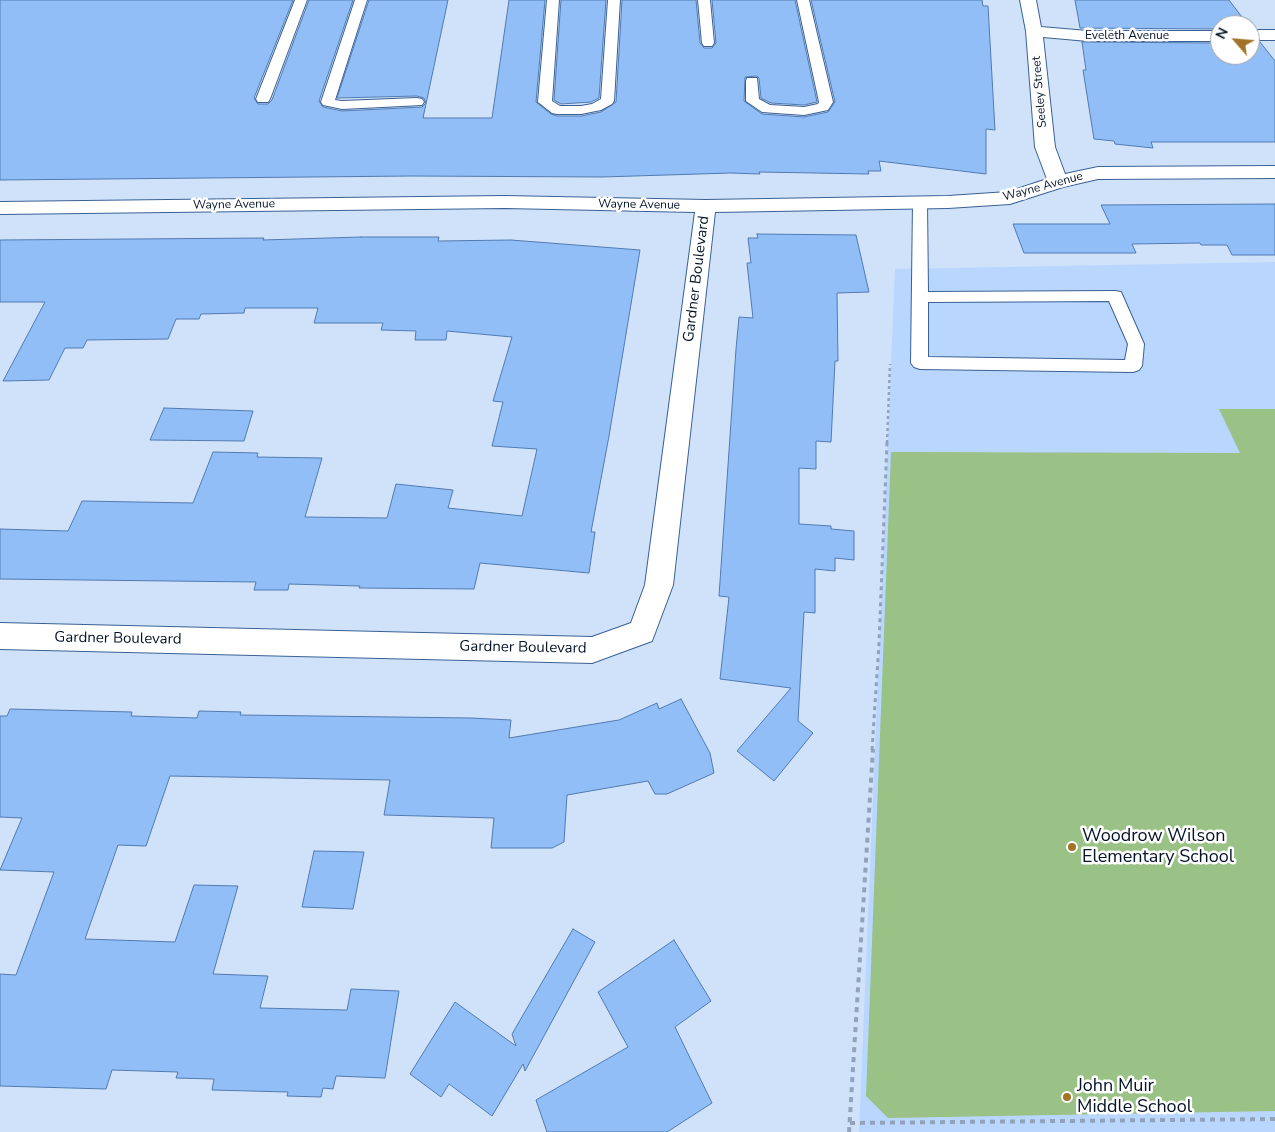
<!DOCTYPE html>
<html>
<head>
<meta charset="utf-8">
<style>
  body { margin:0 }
  #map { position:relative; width:1275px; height:1132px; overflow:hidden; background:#d0e2fa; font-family:"Nunito Sans",sans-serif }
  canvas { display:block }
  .north { position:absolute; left:1210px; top:15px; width:50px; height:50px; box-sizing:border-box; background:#fff; border:1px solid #9ba1a9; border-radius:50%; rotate:297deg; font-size:14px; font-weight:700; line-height:20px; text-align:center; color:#041327 }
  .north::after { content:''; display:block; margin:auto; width:18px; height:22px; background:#a37428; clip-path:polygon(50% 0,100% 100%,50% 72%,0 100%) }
</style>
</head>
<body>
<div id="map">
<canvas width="1275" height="1132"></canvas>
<div class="north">N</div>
</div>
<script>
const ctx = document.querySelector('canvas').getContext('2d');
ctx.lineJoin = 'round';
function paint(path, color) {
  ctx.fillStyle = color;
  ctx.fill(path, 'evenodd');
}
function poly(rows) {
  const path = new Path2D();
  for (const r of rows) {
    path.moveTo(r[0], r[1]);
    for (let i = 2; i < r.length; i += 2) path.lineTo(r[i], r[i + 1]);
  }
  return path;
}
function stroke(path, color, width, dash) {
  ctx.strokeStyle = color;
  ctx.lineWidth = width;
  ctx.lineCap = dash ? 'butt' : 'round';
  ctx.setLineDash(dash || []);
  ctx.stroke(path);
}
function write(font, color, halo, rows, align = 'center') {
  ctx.font = font + ' "Nunito Sans",sans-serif';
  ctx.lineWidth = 5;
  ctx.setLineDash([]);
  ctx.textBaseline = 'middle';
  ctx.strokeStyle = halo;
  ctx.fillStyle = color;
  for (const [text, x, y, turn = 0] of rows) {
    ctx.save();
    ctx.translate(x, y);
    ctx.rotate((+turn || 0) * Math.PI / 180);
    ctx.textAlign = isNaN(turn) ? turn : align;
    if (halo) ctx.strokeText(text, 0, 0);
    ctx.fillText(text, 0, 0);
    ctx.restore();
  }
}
paint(poly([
  [1275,262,1275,1132,859,1132,895,269]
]), '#b9d6fe');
paint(poly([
  [1219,409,1275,409,1275,1111,888,1118,866,1096,891,452,1240,453]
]), '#9ac186');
const building = poly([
  [0,0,293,0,254,98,258,104,268,104,272,100,309,0,353,0,319,101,323,107,342,111,422,107,426,103,424,98,417,96,337,98,369,0,448,0,423,118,492,118,509,0,545,0,536,102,551,114,557,116,581,116,601,112,616,102,622,0,696,0,700,43,704,48,712,48,716,43,712,0,795,0,817,102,804,105,771,103,761,98,759,78,757,76,745,77,744,101,762,114,804,117,828,112,835,102,811,0,982,0,983,6,988,6,995,130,986,129,986,174,879,161,881,171,868,171,869,174,759,172,760,174,731,173,602,177,412,176,0,180,0,0],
  [561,0,606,0,599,98,591,102,561,104,554,100,561,0],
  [1075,0,1229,0,1248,25,1220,25,1220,29,1080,28,1075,0],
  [1082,42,1220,43,1220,55,1250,55,1250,42,1260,42,1275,61,1275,142,1151,142,1153,148,1115,144,1114,141,1094,139,1083,70,1086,70,1082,42],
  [1275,204,1275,255,1232,255,1227,245,1201,245,1200,243,1132,244,1136,253,1024,253,1013,224,1110,224,1101,205,1275,204],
  [757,234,856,235,869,292,837,293,838,361,835,361,831,442,816,441,816,469,799,468,799,524,831,526,831,529,854,531,854,560,835,558,835,571,815,569,815,613,804,612,798,721,813,733,774,781,737,751,791,688,720,679,729,597,719,596,736,349,739,317,753,318,747,263,751,263,748,238,758,238,757,234],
  [361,237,439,237,438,241,511,240,640,250,609,436,591,532,595,532,589,573,480,563,474,589,359,588,360,586,289,584,288,590,254,590,256,582,0,579,0,529,68,531,82,501,193,503,213,452,258,453,257,457,322,458,305,517,387,518,396,484,453,490,448,508,522,516,537,449,492,446,503,402,493,401,512,337,447,331,446,340,415,340,416,331,381,330,383,323,314,323,318,308,245,308,244,313,201,314,199,319,176,319,168,339,87,340,83,348,65,348,49,380,3,381,45,302,0,302,0,240,264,238,263,240,361,237],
  [164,408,253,411,244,441,150,440,164,408],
  [681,699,710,753,714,773,667,794,655,794,648,781,567,795,564,842,552,848,491,848,494,818,384,815,390,780,170,776,146,846,118,845,85,939,175,942,194,885,238,886,213,974,268,976,260,1008,347,1010,351,989,399,991,385,1078,336,1076,333,1089,323,1088,321,1097,287,1096,288,1092,212,1090,214,1079,176,1078,178,1072,112,1070,106,1089,0,1086,0,974,16,975,54,872,0,870,22,818,0,817,0,716,7,716,10,709,132,712,131,716,197,718,199,711,241,712,240,715,471,718,511,720,509,738,619,720,657,703,659,709,681,699],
  [314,851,364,852,353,909,302,907,314,851],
  [573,929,595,942,525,1071,523,1064,492,1116,449,1084,441,1097,410,1074,455,1002,516,1046,512,1034,573,929],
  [674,940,711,1001,675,1027,712,1103,667,1132,547,1132,536,1100,628,1047,598,992,674,940]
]);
paint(building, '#92bef8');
stroke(building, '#517ab0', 1);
const service = poly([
  [295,0,307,0,270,99,268,102,258,102,256,99,295,0],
  [355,0,367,0,335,100,342,101,417,98,422,99,424,102,422,105,342,109,323,105,321,102,355,0],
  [547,0,559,0,552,101,560,106,581,106,592,104,601,99,608,0,620,0,614,101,612,104,601,110,581,114,557,114,552,113,538,102,547,0],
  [698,0,710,0,714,43,712,46,704,46,702,43,698,0],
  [797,0,809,0,833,102,828,110,804,115,762,112,746,101,746,81,747,78,757,78,759,99,770,105,804,107,818,104,819,102,797,0],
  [920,197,925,199,927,202,928,292,1115,291,1121,292,1144,344,1142,366,1139,370,1133,372,920,369,914,367,911,363,913,202,915,199,920,197],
  [1109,301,1128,344,1125,360,928,357,928,302,1109,301]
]);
const minor = poly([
  [1020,0,1036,0,1041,27,1088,31,1220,31,1220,41,1088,41,1043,37,1055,147,1065,174,1098,167,1275,166,1275,178,1098,179,1063,187,1010,204,948,208,715,212,673,585,652,641,592,663,0,649,0,623,592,637,631,623,645,585,695,212,505,208,0,214,0,202,505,196,706,200,948,196,1008,192,1047,179,1035,147,1026,31,1020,0],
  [1250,30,1275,30,1275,40,1250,40,1250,30]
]);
stroke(service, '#396195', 2);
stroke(minor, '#396195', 2);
stroke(poly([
  [887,443,890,364]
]), '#92a3b9', 2.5, [3, 3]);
stroke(poly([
  [872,750,879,643,887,442]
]), '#92a3b9', 3, [4, 4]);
stroke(poly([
  [850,1123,1275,1119],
  [849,1132,873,749]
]), '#92a3b9', 4, [5, 5]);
paint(service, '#fff');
paint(minor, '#fff');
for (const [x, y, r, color] of [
  [1072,847,5,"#a37428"],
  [1067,1097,5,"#a37428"]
]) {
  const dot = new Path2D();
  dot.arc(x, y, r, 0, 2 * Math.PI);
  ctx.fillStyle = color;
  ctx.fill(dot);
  stroke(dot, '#fff', 2);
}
write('12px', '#041327', '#fff', [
  ["Eveleth Avenue",1127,36],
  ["Seeley Street",1040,92,-95],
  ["Wayne Avenue",1043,187,-15],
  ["Wayne Avenue",234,205,-1],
  ["Wayne Avenue",639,205,1]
]);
write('15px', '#041327', '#fff', [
  ["Gardner Boulevard",697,279,-83],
  ["Gardner Boulevard",118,639,1],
  ["Gardner Boulevard",523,648,1]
]);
write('18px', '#041327', '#fff', [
  ["Woodrow Wilson",1082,837],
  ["Elementary School",1082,858],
  ["John Muir",1077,1087],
  ["Middle School",1077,1108]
], 'left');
</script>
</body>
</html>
